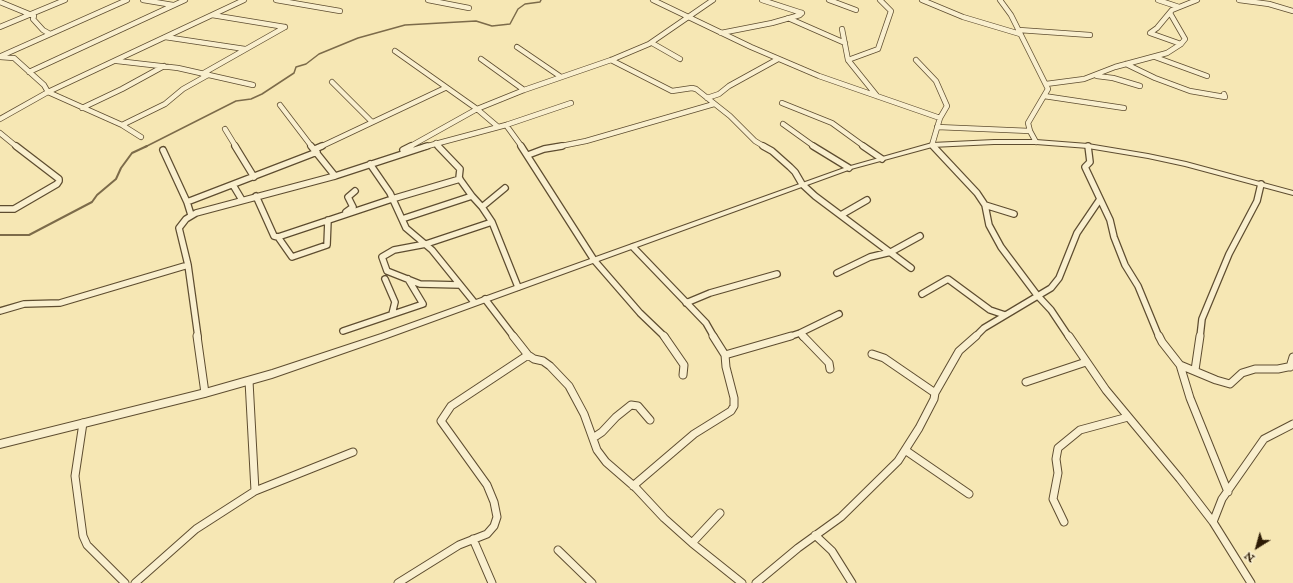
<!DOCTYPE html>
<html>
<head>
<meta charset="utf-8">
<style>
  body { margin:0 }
  #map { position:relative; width:1293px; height:583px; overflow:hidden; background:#f6e7b4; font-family:"IM FELL English",serif }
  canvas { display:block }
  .north { position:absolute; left:1237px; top:527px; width:40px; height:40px; -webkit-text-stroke:3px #f9efce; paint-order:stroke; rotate:217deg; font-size:11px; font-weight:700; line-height:16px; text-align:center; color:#2c1a04 }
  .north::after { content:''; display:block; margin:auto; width:14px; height:18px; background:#2c1a04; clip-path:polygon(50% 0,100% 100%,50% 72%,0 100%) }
</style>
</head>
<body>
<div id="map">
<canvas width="1293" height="583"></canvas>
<div class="north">N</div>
</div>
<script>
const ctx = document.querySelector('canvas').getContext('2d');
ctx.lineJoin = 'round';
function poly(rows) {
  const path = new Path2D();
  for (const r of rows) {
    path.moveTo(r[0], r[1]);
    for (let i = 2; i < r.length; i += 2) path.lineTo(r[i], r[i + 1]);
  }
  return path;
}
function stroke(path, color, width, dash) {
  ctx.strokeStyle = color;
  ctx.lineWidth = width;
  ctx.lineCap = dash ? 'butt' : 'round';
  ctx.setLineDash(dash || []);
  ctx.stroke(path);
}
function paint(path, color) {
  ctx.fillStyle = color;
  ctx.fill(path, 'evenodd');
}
stroke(poly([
  [145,147,236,101,251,99,262,94,294,73,296,67,306,64,319,54,358,38,405,25,476,21,492,26,510,24,518,9,525,4,540,2,541,0]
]), '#7c6b4a', 1.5);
stroke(poly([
  [0,235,29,235,92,202,97,195,116,179,121,168,132,153,147,146]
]), '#7c6b4a', 2);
const minorFar2 = poly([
  [143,0,173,5],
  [276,0,340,11],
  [428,0,469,8],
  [653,0,751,47,819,76,940,118],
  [762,0,802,13],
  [829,0,856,10],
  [922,0,963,17,1020,34],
  [1000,0,1011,15,1048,89,1028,123,1030,131,1036,142],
  [1158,0,1179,7],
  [1239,0,1269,4,1293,11],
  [0,2,34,16,33,19,43,30,50,34],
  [212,15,285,27],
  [788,18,845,43],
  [0,27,65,0],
  [842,29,848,60,877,96],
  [1019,30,1090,35],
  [721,33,772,23,800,15,802,13],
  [165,37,245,49],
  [652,43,680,59],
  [1181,44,1150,33,1157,28,1172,10,1197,0],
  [517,47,561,77],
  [395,51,477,109,497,126],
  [1,56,127,0],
  [0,57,14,58,44,85,48,92,122,125,141,137],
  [1155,57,1207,76],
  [481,59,524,90],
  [611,60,672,91,692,88,696,89,730,116,755,141,765,147],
  [848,60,878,49,891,11,880,0],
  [916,60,936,81,947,106,940,118,932,145,934,147],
  [117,61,178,68,253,85],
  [1126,64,1155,78,1190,91,1225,97,1224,94],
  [29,72,185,0],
  [202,74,285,27],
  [1097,76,1113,78,1140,86],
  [332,82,372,122],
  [1046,84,1084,79,1115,67,1167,53,1181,44,1185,39,1170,13],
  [1044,96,1124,108],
  [707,98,719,94,729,86,778,59],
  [782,103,832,123,865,147],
  [280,105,312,147],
  [82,108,122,89,164,66],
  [0,119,48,92,244,0],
  [783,124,815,147],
  [122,125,165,104,183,89,208,75],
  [506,125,522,147],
  [937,127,1030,131],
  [225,129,236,147],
  [0,133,17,147],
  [436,143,439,147],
  [320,147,445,88],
  [409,147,477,109,524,90,611,60,649,44,713,0],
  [424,147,506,125,571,103],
  [556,147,586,141,714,104]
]);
const minorFar1 = poly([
  [235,146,254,177],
  [311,146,335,176],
  [438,146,460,169,459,178,472,196],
  [521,146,594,260,640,313,665,337],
  [763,146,772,151,790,167,795,172,802,184,815,196,911,268],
  [813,146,849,168],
  [863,146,882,159],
  [933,146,977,193,985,205,989,225,1001,247,1037,295,1051,310,1069,337],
  [1088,146,1090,162,1085,167,1110,220,1114,237,1125,265,1138,286,1159,337],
  [315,149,322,146],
  [163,150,187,202,191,215],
  [403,150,411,146],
  [528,155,544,149,562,146],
  [370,164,390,193,406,228,432,250,474,302],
  [233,185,242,200],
  [505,188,482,207,492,222,518,287],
  [256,196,274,236,278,237,392,199,460,179],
  [187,202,317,152],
  [985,205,1014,214],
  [0,209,14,209,57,184,59,181,59,179,16,146],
  [346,212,353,207,348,197,355,191],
  [841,215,867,200],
  [402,219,472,196,482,207],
  [278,237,292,257,327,245,328,220],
  [633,247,706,323,714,337],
  [837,273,870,257,891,252,920,236],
  [385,279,395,302,392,314],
  [460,285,420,284,387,271,382,257,394,250,426,244,492,222],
  [922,294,948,279,990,310,1005,315],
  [485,299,514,337],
  [686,303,710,293,777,274],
  [0,311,24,304,60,303,188,265],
  [343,331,423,304,408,279],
  [800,333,803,337],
  [198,337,188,265,179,228,186,219,196,213,335,176,427,146],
  [788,337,800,333,839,314],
  [975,337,984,328,1051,288,1059,278,1077,233,1100,199],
  [1200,337,1202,319,1229,254,1257,201,1261,184]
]);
const minor = poly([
  [197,336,205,393],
  [513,336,528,355,534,359,543,361,550,366,569,386,584,414,597,450,606,462,636,488,664,518,692,543,742,583],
  [664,336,684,365,683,375],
  [803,336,829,363,830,369],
  [1069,336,1106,390,1180,479,1213,522,1251,583],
  [1159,336,1162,342,1180,365],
  [872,354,884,358,935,393],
  [725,355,791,336],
  [1290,367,1293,357],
  [1195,370,1200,336],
  [249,381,255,491],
  [1026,382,1086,362],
  [83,423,75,476,83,536,87,545,125,583],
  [593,438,602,432,616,417,631,405,638,406,650,420],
  [905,450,969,494],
  [633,486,694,434,731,411,734,406,734,398,726,367,725,355,713,336],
  [1228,492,1190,398,1180,365,1216,380,1230,384,1242,373,1255,369,1278,369,1293,366],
  [1064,522,1053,499,1058,473,1056,459,1058,448,1080,430,1128,417],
  [1213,522,1222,499,1264,439,1293,424],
  [815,535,832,551,852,583],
  [473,539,492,583],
  [692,543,720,513],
  [558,550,592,583],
  [135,583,196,529,255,491,353,452],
  [398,583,459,545,487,534,494,526,497,517,494,502,487,485,441,421,451,406,528,355],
  [756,583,798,548,841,517,898,461,919,428,934,399,935,393,959,351,976,336]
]);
const tertiary = poly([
  [994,140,1036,140,1088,144,1148,154,1186,162,1293,191,1293,195,1185,166,1148,158,1088,148,1036,144,994,144,932,147,851,169,387,338,272,378,205,397,0,448,0,440,205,389,272,370,381,334,847,167,932,143,994,140]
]);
stroke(minorFar2, '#5e4d30', 6);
stroke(minorFar1, '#5e4d30', 8);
stroke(minor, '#5e4d30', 9);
stroke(tertiary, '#5e4d30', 2);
stroke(minorFar2, '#f9efce', 4.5);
stroke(minorFar1, '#f9efce', 5.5);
stroke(minor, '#f9efce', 7);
paint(tertiary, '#f9efce');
</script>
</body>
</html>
